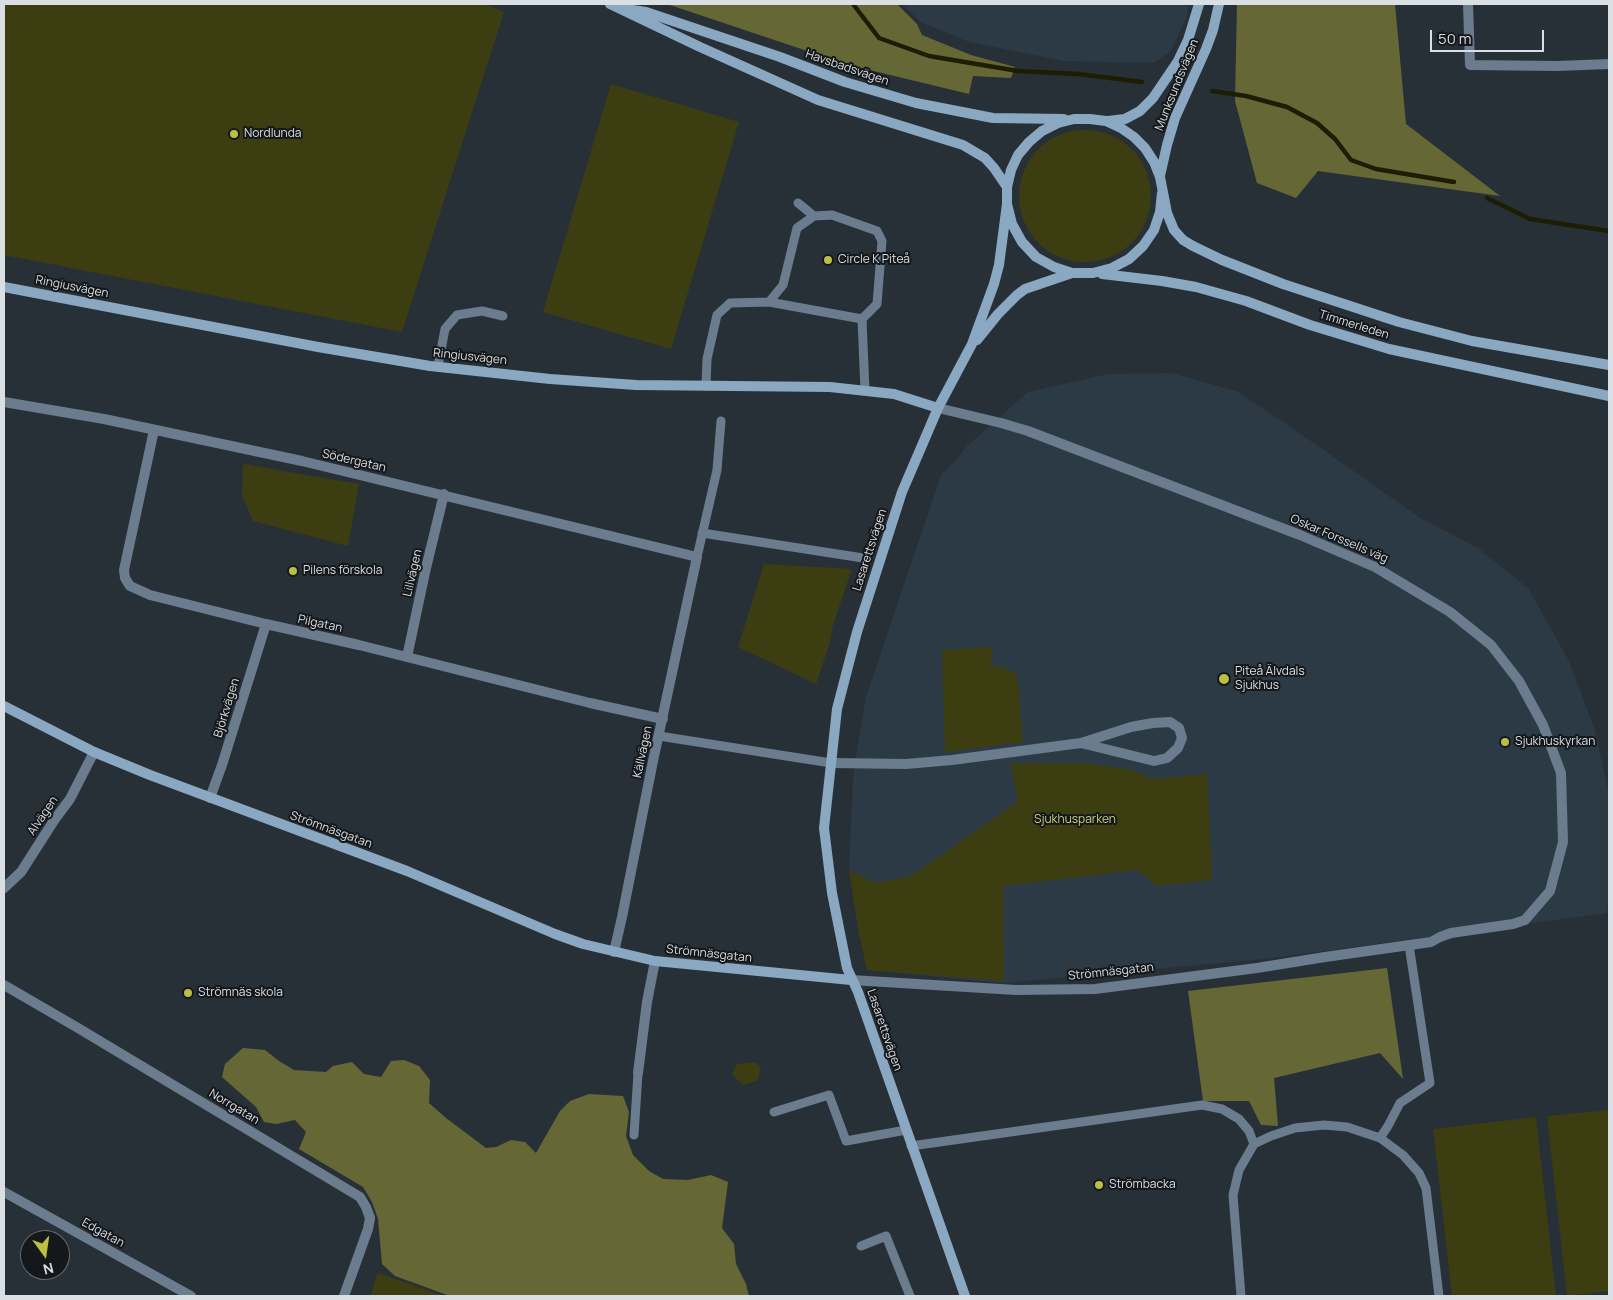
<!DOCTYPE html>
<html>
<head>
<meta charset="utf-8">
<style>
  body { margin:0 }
  #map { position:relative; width:1613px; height:1300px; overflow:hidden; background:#283037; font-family:Manrope,sans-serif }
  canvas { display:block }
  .frame { position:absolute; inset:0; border:5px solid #dadfe4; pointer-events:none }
  .north { position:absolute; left:20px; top:1230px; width:50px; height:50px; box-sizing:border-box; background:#14181b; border:1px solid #63686b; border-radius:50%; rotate:166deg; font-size:14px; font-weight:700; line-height:20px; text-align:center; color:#dadfe4 }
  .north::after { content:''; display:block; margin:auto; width:18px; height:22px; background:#bbc045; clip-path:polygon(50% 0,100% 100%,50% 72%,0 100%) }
  .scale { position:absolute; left:1430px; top:30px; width:114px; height:22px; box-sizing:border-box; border:2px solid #dadfe4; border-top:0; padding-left:6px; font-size:15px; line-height:18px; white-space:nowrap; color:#dadfe4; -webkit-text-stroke:4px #14181b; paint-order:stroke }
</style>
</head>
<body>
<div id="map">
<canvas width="1613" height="1300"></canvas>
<div class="frame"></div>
<div class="north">N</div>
<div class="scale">50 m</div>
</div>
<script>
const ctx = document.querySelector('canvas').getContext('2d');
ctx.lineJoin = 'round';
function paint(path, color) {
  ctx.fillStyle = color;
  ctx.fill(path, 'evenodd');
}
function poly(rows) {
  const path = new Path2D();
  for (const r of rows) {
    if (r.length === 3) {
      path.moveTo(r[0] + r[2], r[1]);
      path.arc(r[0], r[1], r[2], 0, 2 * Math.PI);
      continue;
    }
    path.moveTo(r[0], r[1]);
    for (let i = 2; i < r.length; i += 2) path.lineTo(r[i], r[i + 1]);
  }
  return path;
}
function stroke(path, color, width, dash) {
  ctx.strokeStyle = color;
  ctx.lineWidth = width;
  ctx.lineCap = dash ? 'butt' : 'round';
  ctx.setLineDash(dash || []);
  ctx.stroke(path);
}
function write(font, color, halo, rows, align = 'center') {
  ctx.font = font + ' Manrope,sans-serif';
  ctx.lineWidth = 4;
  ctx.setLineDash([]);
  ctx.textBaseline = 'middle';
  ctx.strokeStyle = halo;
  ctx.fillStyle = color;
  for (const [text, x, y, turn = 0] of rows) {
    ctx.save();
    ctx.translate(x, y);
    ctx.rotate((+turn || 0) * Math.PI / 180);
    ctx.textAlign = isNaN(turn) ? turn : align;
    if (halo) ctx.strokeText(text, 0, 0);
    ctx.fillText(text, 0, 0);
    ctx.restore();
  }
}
paint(poly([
  [902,4,1189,4,1187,16,1171,51,1154,63,1063,61,969,42,921,22],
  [1171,373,1236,391,1285,423,1422,519,1478,548,1528,588,1569,661,1595,731,1609,795,1609,894,1607,913,1264,959,1004,983,867,970,859,934,849,870,853,779,857,750,866,697,941,475,957,459,967,446,1028,392,1109,374]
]), '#2c3a45');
paint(poly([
  [4,4,486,4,504,12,402,332,4,255],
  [611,84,739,122,671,349,543,312],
  [1085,196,66],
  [243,464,359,484,348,546,253,521,242,495],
  [764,564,852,569,833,625,830,642,816,684,738,647],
  [992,647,991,666,998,665,1017,674,1023,742,945,752,942,650],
  [1010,763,1085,763,1133,770,1152,779,1207,774,1212,880,1157,886,1137,870,1003,886,1004,981,867,970,859,934,849,870,875,883,911,876,1018,801],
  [755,1062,761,1068,757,1081,742,1085,732,1074,737,1064],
  [1609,1110,1609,1291,1567,1296,1547,1116],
  [1536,1117,1556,1296,1452,1296,1433,1129],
  [378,1273,444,1296,370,1296]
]), '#3c3d10');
paint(poly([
  [667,4,897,4,917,24,922,35,971,55,1015,67,1011,78,973,76,969,94,849,65],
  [1237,4,1395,4,1406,124,1500,196,1318,171,1296,198,1257,183,1235,101],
  [1387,968,1403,1079,1380,1053,1274,1078,1278,1126,1261,1125,1249,1101,1203,1101,1188,991],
  [243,1048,265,1050,279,1061,294,1070,326,1072,333,1066,352,1062,364,1074,381,1077,391,1061,404,1060,419,1066,430,1080,429,1103,446,1118,486,1148,496,1147,511,1140,525,1142,536,1153,560,1111,570,1101,589,1094,623,1096,629,1112,626,1136,633,1155,649,1171,663,1179,688,1180,711,1175,728,1182,722,1228,734,1244,736,1264,746,1284,749,1296,450,1296,395,1276,382,1264,378,1219,372,1202,363,1187,299,1149,306,1132,295,1120,276,1124,264,1122,256,1107,222,1077,225,1064]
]), '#656834');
stroke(poly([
  [853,4,879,38,929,56,1018,71,1078,74,1142,82],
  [1212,91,1246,96,1287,107,1317,123,1335,139,1351,160,1376,169,1454,182],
  [1487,198,1530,219,1609,231]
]), '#1c1d03', 4.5);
stroke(poly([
  [798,203,814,216],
  [769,302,862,319],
  [438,366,445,329,457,315,482,311,503,316],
  [706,386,707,359,717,315,730,303,769,302,783,285,797,228,814,216,832,215,877,231,882,241,877,304,862,319,865,391],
  [702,533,863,558],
  [697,557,717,470,721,421],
  [659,736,831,763],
  [774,1112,829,1095,846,1141,906,1130],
  [634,1135,638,1073],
  [1380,1138,1388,1126,1400,1103,1430,1083,1409,945],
  [911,1146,1202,1105,1222,1109,1239,1119,1249,1131,1254,1144,1271,1136,1295,1128,1324,1125,1347,1127,1380,1138,1403,1155,1419,1173,1426,1188,1439,1296],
  [861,1246,886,1236,910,1296],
  [1241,1296,1233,1195,1239,1170,1254,1144]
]), '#6a7c8d', 9);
stroke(poly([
  [1468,4,1470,65,1557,66,1609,64],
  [4,402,104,419,302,461,697,557,653,761,622,917,614,952],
  [154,430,124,570,125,578,130,586,150,595,266,624,359,645,590,703,663,719],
  [407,657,426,568,444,494],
  [831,763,906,764,952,760,1081,743,1154,761,1167,758,1178,748,1182,738,1179,728,1170,722,1153,723,1131,727,1081,743],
  [210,798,222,765,266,624],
  [4,888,21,872,55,819,70,799,94,752],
  [851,980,1016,990,1095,989,1257,968,1325,957,1431,942,1440,937,1451,933,1513,924,1525,920,1550,891,1563,842,1561,773,1543,725,1519,681,1491,645,1450,612,1375,567,1300,535,1028,431,1001,423,938,408],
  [4,985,78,1028,360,1197,366,1207,370,1218,368,1229,344,1296],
  [638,1073,647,1002,655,961],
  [4,1192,191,1296]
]), '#6a7c8d', 10);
stroke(poly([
  [610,4,700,47,818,100,963,145,985,158,994,168,1007,187],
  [619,8,646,12,780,57,845,82,916,103,993,118,1064,119],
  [1108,121,1125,119,1140,111,1153,98,1178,61,1188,40,1199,4],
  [1160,176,1167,145,1175,118,1206,49,1213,30,1219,4],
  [1162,193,1160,212,1154,230,1143,246,1129,259,1112,268,1093,273,1072,273,1054,267,1036,257,1022,242,1012,224,1007,204,1007,187,1011,170,1018,155,1029,142,1042,131,1058,123,1074,119,1090,119,1106,121,1121,128,1134,137,1145,148,1154,162,1160,177,1167,213,1174,230,1183,240,1193,246,1222,260,1283,284,1399,322,1472,341,1609,365],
  [1102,274,1162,281,1196,287,1246,301,1310,325,1389,349,1609,396],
  [4,287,318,347,430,366,550,379,636,385,830,387,894,394,938,408],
  [977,340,998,314,1017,295,1025,289,1072,273],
  [4,706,94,752,150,775,407,871,555,934,583,944,655,961,851,980],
  [965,1296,858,992,847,968,832,893,824,828,837,709,857,632,902,492,938,408,972,344,994,284,999,265,1007,204]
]), '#8ba8c2', 10);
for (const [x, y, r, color] of [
  [234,134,5,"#bbc045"],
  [828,260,5,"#bbc045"],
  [293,571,5,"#bbc045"],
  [1224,679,6,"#bbc045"],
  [1505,742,5,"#bbc045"],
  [188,993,5,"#bbc045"],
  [1099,1185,5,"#bbc045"]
]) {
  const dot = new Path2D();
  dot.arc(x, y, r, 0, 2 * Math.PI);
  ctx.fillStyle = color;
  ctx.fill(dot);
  stroke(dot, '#14181b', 2);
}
write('12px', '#dadfe4', '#14181b', [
  ["Havsbadsvägen",847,68,19],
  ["Munksundsvägen",1177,85,-68],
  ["Ringiusvägen",72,287,11],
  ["Timmerleden",1354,325,17],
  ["Ringiusvägen",470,357,6],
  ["Södergatan",354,461,13],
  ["Oskar Forssells väg",1339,539,23],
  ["Lasarettsvägen",870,550,-72],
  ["Lillvägen",413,573,-77],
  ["Pilgatan",320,624,12],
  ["Björkvägen",227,708,-73],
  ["Källvägen",643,752,-78],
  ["Alvägen",43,816,-56],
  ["Strömnäsgatan",331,830,20],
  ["Strömnäsgatan",709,954,6],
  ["Strömnäsgatan",1111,972,-6],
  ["Lasarettsvägen",884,1030,71],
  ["Norrgatan",234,1107,31],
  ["Edgatan",103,1233,29]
]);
write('12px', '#dadfe4', '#14181b', [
  ["Nordlunda",244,134],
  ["Circle K Piteå",838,260],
  ["Pilens förskola",303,571],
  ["Piteå Älvdals",1235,672],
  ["Sjukhus",1235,686],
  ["Sjukhuskyrkan",1515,742],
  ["Strömnäs skola",198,993],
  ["Strömbacka",1109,1185]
], 'left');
write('12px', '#c9ce7d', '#14181b', [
  ["Sjukhusparken",1075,820]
]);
</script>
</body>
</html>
